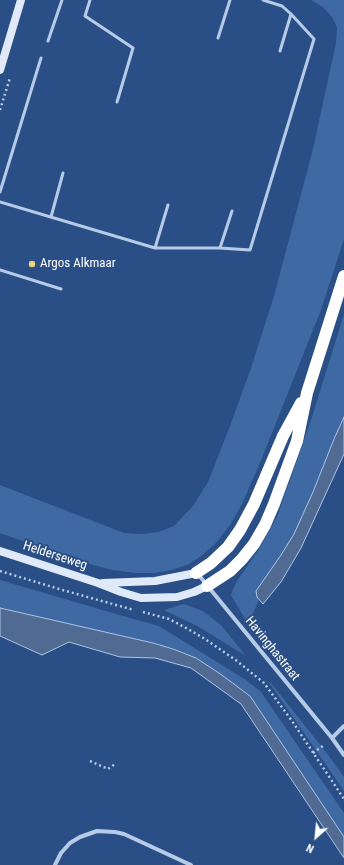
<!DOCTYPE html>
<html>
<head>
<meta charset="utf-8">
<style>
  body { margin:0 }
  #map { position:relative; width:344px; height:865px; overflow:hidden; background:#2a4f86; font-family:"Roboto Condensed",sans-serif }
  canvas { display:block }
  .north { position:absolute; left:296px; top:817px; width:40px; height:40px; -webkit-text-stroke:3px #2a4f86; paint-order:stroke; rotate:207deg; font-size:11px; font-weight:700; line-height:16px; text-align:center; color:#fff }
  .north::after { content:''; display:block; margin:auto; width:14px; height:18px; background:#fff; clip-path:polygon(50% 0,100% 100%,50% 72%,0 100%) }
</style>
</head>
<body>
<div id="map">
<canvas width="344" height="865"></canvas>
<div class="north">N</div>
</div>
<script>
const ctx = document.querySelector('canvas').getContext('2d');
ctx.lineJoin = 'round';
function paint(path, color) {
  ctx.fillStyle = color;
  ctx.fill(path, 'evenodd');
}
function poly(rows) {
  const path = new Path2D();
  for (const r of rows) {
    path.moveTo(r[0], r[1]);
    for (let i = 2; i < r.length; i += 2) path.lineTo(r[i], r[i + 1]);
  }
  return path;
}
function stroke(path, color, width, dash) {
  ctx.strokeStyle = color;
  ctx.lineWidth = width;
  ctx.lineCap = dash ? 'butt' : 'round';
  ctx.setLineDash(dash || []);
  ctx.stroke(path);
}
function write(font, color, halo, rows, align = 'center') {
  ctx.font = font + ' "Roboto Condensed",sans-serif';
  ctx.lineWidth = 4;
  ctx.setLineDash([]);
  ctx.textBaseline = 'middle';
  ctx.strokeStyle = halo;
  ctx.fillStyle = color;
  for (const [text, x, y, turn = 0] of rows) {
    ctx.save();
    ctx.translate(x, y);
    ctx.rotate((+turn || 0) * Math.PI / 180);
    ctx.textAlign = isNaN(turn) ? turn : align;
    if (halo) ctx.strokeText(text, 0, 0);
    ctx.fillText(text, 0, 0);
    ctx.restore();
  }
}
paint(poly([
  [311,0,344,0,344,239,321,310,260,463,242,504,230,525,216,543,200,557,187,565,171,570,155,573,136,573,112,570,86,563,0,533,0,485,124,533,142,534,158,532,174,526,193,506,208,482,230,426,251,368,274,296,313,149,336,43,337,27,332,17,323,7],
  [344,314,344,417,334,439,313,492,294,534,257,597,259,600,248,624,231,595,233,589,237,581,259,549,277,517,312,417],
  [0,580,130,618,159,626,246,680,261,692,344,813,344,837,250,696,219,673,196,658,173,649,153,643,0,608],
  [184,604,203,611,221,625,246,656,199,627,164,610],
  [268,681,271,683,329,756,344,777,344,791]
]), '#3f69a2');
const water = poly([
  [344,417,344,454,301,548,281,582,263,604,257,597,256,591,281,555,294,534,313,492,334,439,344,417],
  [0,608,153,643,173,649,196,658,219,673,250,696,344,837,344,858,241,704,191,668,155,658,120,657,69,642,42,655,0,636,0,608]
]);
paint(water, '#516a91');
stroke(water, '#abc5e7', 1);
stroke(poly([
  [0,110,10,78],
  [0,571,59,589,134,610],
  [143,612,169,619,188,629,205,639,237,661,264,683,292,721,344,799],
  [313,753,324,745],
  [90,761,108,769,115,764]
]), '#b6cbe7', 2.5, [2, 3]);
stroke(poly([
  [90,0,85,16,133,48,117,102],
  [218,38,230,0],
  [48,41,62,0],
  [280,51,291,14],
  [0,192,41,58],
  [0,202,155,248,220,248,250,250,314,39,291,14,282,6,263,0],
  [51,217,63,173],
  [155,248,168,205],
  [220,248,232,211],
  [0,270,61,289]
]), '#b6cbe7', 3);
stroke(poly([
  [197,573,332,738,344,755],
  [332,738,344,726],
  [55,865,61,853,70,843,80,837,97,831,115,832,124,834,191,865]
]), '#b6cbe7', 4);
stroke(poly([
  [0,70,21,0],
  [0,551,98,583,121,592,141,598,177,597,194,592,207,586],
  [103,583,155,581,196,573]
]), '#dfe9f7', 8);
stroke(poly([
  [196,573,211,563,228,547,240,530,254,504,283,436,301,403],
  [207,586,230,571,242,559,254,544,265,525,274,504,297,441,307,393,344,276]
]), '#fff', 12);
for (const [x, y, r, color] of [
  [32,264,4,"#eed07d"]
]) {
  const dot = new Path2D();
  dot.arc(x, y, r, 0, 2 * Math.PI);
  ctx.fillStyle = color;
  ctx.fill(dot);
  stroke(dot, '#2a4f86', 1.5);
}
write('13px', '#fff', '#2a4f86', [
  ["Argos Alkmaar",40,264]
], 'left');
write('13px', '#fff', '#2a4f86', [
  ["Helderseweg",55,556,18],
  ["Havinghastraat",272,649,51]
]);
</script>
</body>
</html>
